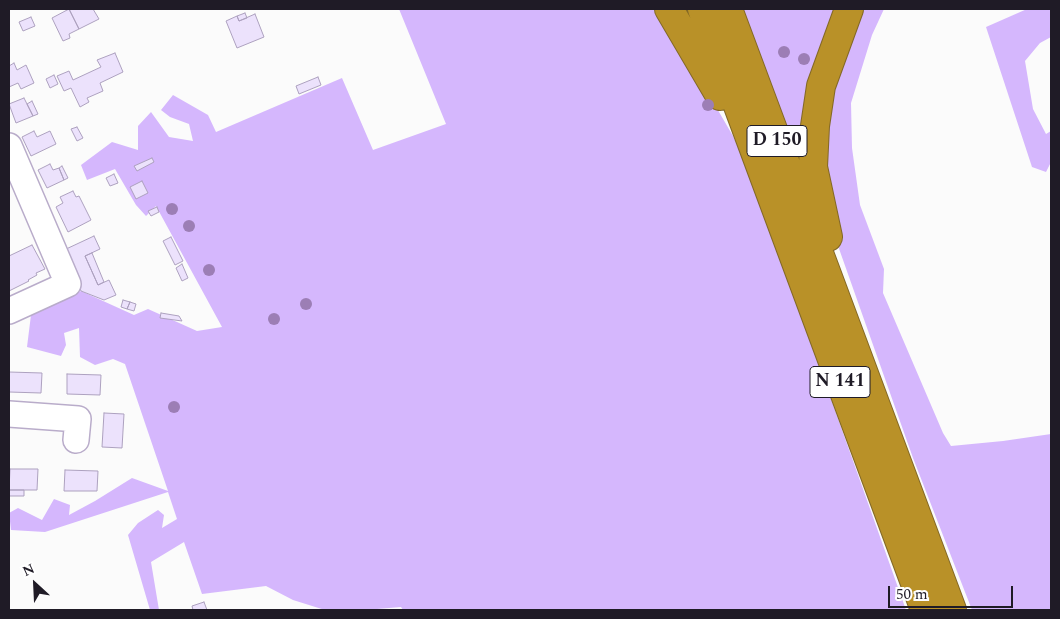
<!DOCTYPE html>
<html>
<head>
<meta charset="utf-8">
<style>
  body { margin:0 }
  #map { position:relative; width:1060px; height:619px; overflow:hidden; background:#fbfbfb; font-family:Spectral,serif }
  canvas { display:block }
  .frame { position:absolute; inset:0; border:10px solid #1f1b26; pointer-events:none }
  .north { position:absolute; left:10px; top:559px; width:50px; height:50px; -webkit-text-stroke:4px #fff; paint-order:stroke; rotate:335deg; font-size:14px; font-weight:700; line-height:20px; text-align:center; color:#1f1b26 }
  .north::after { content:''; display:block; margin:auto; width:18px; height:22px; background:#1f1b26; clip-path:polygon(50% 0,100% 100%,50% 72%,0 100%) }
  .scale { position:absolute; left:888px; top:586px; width:125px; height:22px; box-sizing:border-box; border:2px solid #1f1b26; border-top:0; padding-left:6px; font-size:15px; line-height:18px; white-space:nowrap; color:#1f1b26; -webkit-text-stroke:4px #fff; paint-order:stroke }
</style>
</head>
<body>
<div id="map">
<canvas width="1060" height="619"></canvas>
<div class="frame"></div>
<div class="north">N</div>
<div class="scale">50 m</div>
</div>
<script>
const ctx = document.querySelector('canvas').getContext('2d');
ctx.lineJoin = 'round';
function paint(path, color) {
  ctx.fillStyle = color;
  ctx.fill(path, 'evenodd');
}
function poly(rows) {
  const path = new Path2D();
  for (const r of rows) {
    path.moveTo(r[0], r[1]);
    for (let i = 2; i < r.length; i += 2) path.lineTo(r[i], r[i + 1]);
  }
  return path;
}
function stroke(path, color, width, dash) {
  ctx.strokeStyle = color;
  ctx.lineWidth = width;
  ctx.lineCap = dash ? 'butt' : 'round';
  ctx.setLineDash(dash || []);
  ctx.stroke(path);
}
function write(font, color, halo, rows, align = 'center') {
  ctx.font = font + ' Spectral,serif';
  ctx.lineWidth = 4;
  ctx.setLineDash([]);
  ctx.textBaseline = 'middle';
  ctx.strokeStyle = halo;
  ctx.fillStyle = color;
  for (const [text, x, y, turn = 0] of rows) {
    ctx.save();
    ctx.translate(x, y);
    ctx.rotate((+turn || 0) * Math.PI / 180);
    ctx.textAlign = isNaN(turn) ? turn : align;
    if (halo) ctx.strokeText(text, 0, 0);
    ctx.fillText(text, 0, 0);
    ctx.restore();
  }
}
paint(poly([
  [399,9,659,9,733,136,754,182,906,610,403,610,401,607,365,610,325,610,293,600,266,586,202,594,184,542,151,562,159,610,150,610,128,535,138,523,158,510,164,515,162,528,177,519,168,492,45,532,11,530,9,513,18,508,42,520,54,499,70,505,69,515,95,501,132,478,168,491,125,364,113,359,95,365,80,357,79,328,64,333,66,345,61,356,27,347,31,315,63,298,81,291,134,315,148,309,197,331,222,327,156,206,146,216,136,205,115,169,87,180,81,165,112,142,138,150,138,126,151,112,169,137,193,141,189,124,170,117,161,110,173,95,208,115,216,132,342,78,373,150,446,124],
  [741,9,838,9,802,179],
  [859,9,884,9,872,35,851,103,852,148,860,205,884,269,883,293,943,433,951,446,1003,441,1051,434,1051,610,972,610,913,458,831,226,821,132],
  [1027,9,1051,9,1051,37,1040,43,1025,61,1033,109,1046,134,1051,131,1051,162,1046,172,1032,167,986,27]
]), '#d5b7fd');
const building = poly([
  [69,9,93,9,99,19,79,29,69,9],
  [69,9,79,29,69,34,70,38,63,41,52,18,69,9],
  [245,13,247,18,239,21,237,16,245,13],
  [255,14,264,37,237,48,226,21,237,16,239,21,255,14],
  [31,17,35,26,23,31,19,22,31,17],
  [115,53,123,72,100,83,103,91,87,98,89,102,80,107,71,88,64,91,57,76,69,71,73,80,101,67,97,60,115,53],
  [14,63,17,70,26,65,34,83,21,89,18,83,9,87,9,66,14,63],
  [54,75,58,84,50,88,46,79,54,75],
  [318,77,321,85,299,94,296,86,318,77],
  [24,98,33,116,16,123,9,104,24,98],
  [32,101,38,114,33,116,27,104,32,101],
  [77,127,83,138,77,141,71,129,77,127],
  [34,131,37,137,50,131,56,144,31,156,22,137,34,131],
  [152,158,154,162,137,171,134,166,152,158],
  [50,164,53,170,59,168,64,180,47,188,38,170,50,164],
  [62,166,68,178,64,180,59,168,62,166],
  [114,174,118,183,110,186,106,178,114,174],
  [142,181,148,193,136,199,130,187,142,181],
  [73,191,76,197,79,196,91,220,68,232,56,207,63,203,60,197,73,191],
  [157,207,159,212,151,216,148,211,157,207],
  [94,236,100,249,85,256,98,285,109,280,116,295,104,300,81,291,64,250,94,236],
  [171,237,183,261,175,265,163,241,171,237],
  [32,245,45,269,36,273,37,275,28,280,29,281,9,291,9,256,32,245],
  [92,253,104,282,98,285,85,256,92,253],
  [182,264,188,278,182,281,176,268,182,264],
  [123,300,130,302,127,309,121,307,123,300],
  [130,302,136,304,134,311,127,309,130,302],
  [161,313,179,316,182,321,160,318,161,313],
  [9,372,42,373,41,393,9,392,9,372],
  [67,374,101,375,100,395,67,394,67,374],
  [104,413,124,414,122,448,102,447,104,413],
  [10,469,38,469,37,490,9,490,10,469],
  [65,470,98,471,97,491,64,491,65,470],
  [9,490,24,490,24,496,9,496,9,490],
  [204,602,207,610,193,610,192,606,204,602]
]);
paint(building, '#ece2fc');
stroke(building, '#ada1bf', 1);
const minor = poly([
  [9,146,68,284,9,311],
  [9,414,78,419,76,440]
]);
const highway = poly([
  [669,9,720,96],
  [702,9,925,610],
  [728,9,952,610],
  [828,237,813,167,815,126,821,86,849,9]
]);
stroke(minor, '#b9acca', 28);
stroke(highway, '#836827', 30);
stroke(minor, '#fff', 25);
stroke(highway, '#b99128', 28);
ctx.fillStyle = '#9c7eb5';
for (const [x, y] of [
  [784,52],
  [804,59],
  [708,105],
  [172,209],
  [189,226],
  [209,270],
  [306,304],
  [274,319],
  [174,407]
]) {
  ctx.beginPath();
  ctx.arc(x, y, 6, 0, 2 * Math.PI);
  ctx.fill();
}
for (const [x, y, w] of [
  [777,141,60],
  [840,382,60]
]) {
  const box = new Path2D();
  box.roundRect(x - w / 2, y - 15.5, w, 31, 4);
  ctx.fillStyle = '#fff';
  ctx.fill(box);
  stroke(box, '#1f1b26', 1);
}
write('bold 18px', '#1f1b26', null, [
  ["D 150",777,141],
  ["N 141",840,382]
]);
</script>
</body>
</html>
